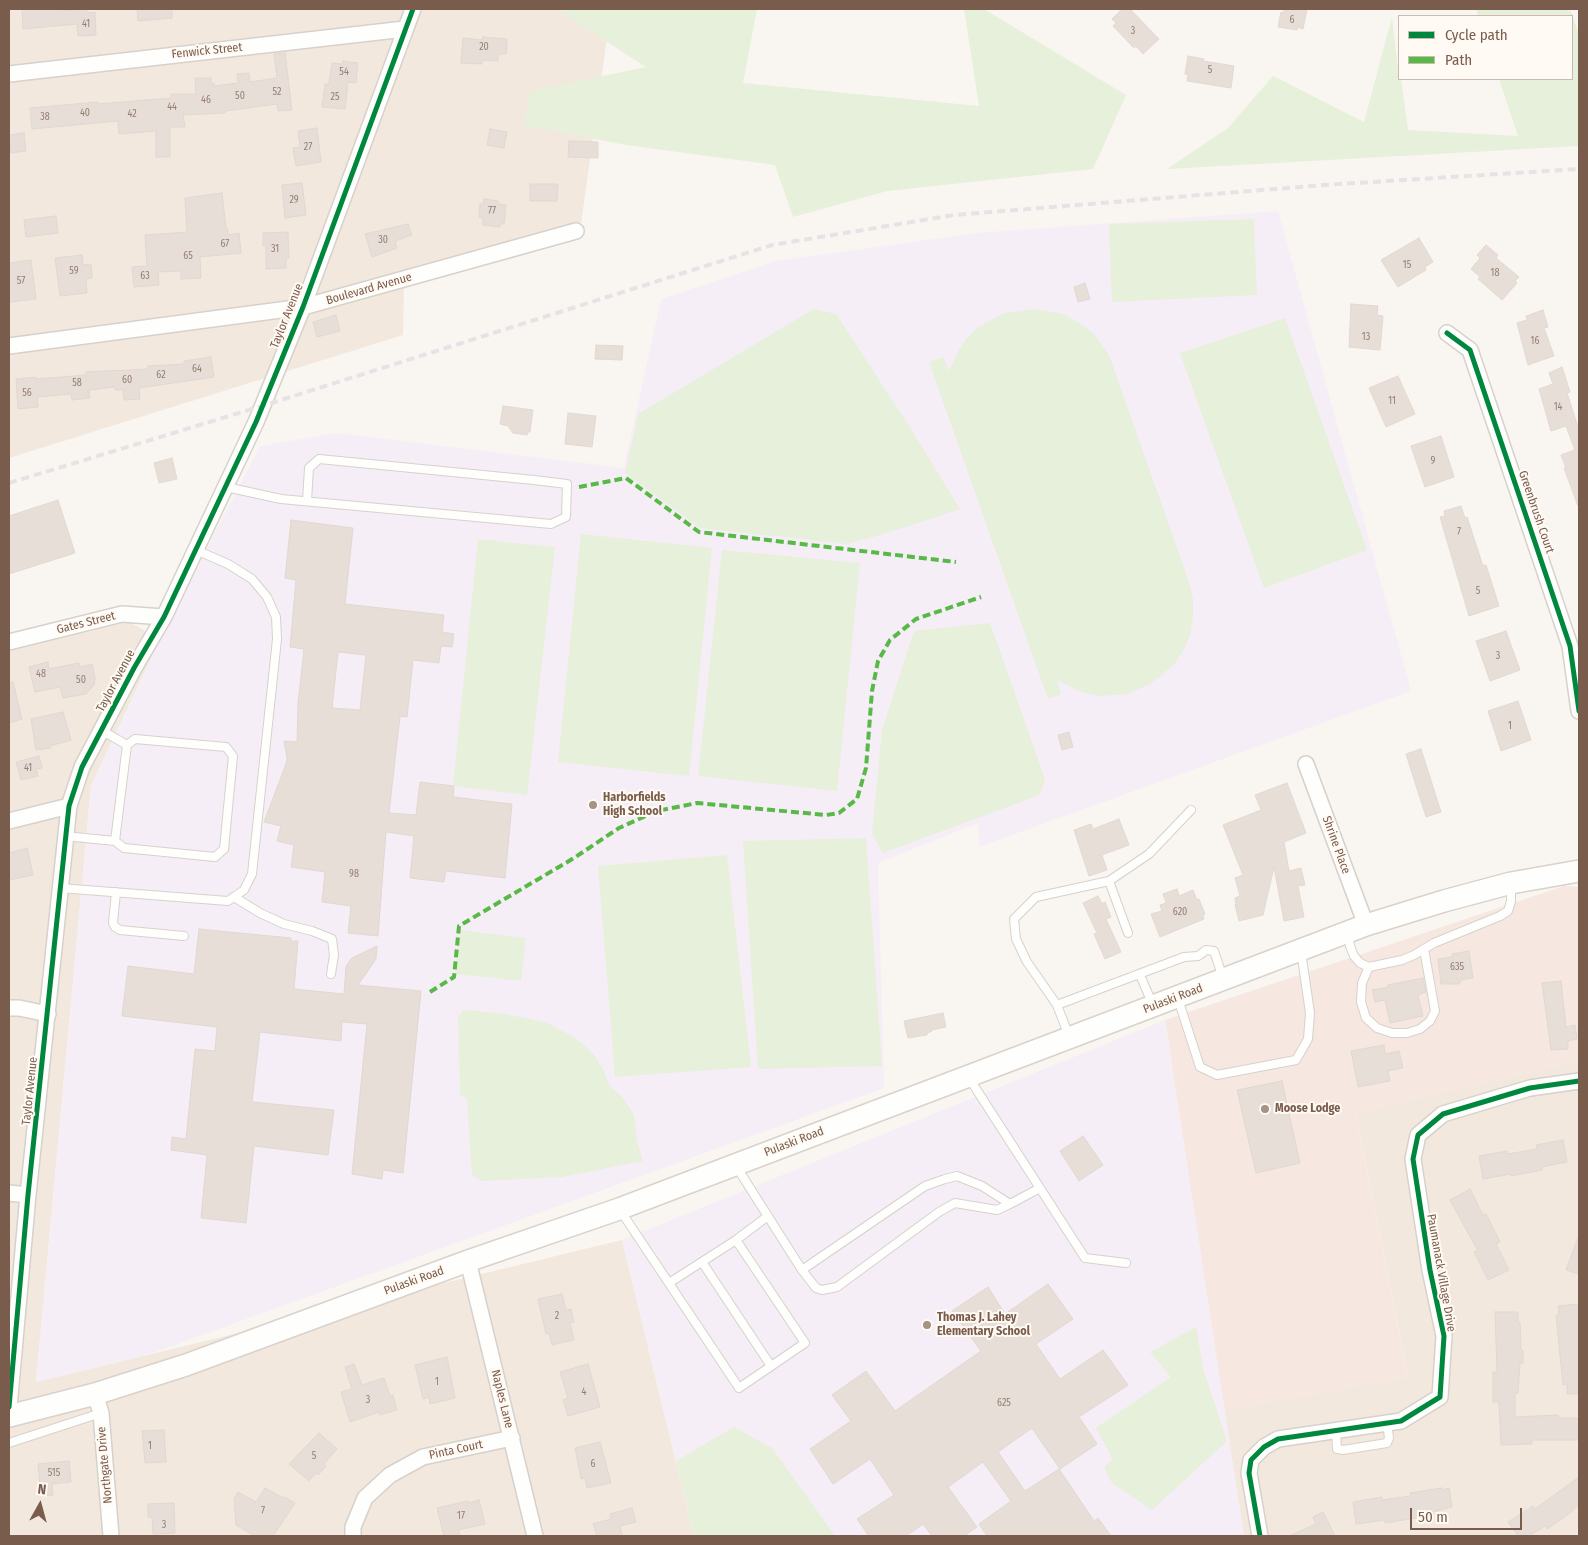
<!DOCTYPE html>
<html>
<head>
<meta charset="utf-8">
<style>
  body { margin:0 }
  #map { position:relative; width:1588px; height:1545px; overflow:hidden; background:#f9f5f0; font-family:"Fira Sans Condensed",sans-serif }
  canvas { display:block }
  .frame { position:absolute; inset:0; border:10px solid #7a5c4d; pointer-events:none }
  .legend { position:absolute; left:1398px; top:15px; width:175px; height:65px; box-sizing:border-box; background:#fffaf3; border:1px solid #cabbb1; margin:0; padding:6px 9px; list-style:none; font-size:15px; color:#7a5c4d }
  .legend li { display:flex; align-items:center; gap:10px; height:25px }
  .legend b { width:25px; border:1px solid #cabbb1 }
  .north { position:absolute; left:15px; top:1480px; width:50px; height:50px; -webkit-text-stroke:4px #fffaf3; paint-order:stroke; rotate:7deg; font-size:14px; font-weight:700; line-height:20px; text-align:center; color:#7a5c4d }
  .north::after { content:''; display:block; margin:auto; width:18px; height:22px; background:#7a5c4d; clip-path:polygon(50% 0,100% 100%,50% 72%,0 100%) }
  .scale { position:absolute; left:1410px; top:1508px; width:112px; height:22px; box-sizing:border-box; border:2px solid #7a5c4d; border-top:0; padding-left:6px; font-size:15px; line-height:18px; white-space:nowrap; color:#7a5c4d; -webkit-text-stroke:4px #fffaf3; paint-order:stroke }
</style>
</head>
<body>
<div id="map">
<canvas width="1588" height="1545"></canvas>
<div class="frame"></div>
<ul class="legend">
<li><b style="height:6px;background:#00873e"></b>Cycle path</li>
<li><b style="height:6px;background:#58b947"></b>Path</li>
</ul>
<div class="north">N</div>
<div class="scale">50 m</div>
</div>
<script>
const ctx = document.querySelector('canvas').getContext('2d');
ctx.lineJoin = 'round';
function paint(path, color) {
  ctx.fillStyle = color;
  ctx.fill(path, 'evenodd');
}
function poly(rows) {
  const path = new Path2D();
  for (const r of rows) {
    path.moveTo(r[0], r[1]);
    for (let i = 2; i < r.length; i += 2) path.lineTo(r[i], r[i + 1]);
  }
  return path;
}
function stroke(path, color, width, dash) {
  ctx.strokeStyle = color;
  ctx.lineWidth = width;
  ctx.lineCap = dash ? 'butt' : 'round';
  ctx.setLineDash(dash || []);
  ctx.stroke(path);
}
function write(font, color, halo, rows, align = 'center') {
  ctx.font = font + ' "Fira Sans Condensed",sans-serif';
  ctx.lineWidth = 4;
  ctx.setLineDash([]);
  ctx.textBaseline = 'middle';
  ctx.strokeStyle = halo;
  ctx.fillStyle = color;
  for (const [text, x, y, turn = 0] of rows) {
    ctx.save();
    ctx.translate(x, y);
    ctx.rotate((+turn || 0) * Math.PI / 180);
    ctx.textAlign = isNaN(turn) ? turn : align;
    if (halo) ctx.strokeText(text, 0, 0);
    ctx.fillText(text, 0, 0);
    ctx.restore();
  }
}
paint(poly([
  [9,9,611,9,579,238,404,286,403,335,9,458],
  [129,622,160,639,91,786,36,1382,622,1240,694,1536,9,1536,9,651],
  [1579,1061,1579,1536,1244,1536,1224,1410,1408,1377,1356,1113]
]), '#f2e8de');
paint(poly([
  [1564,886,1579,887,1579,1061,1356,1114,1408,1378,1224,1410,1165,1020]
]), '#f6e8e1');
paint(poly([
  [1278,211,1411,691,979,847,978,823,878,863,884,1088,147,1355,36,1382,91,786,160,639,260,446,337,433,624,468,661,299,776,261,977,233],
  [1165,1020,1244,1536,694,1536,622,1240]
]), '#f6eef6');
paint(poly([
  [556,9,757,9,743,83,979,106,964,9,984,9,1126,95,1093,169,887,191,793,217,775,165,626,145,523,125,531,91,646,67],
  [1476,9,1570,9,1579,34,1579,146,1167,169,1228,128,1273,76,1364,122,1392,17,1399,79,1401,79,1408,130,1518,136,1499,79,1572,79,1572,16,1478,16],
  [1254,219,1257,295,1112,302,1109,224],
  [814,309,836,314,909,426,960,509,884,534,847,544,700,528,625,473,638,414],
  [1035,309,1063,314,1079,323,1093,333,1109,355,1189,582,1193,599,1193,617,1190,635,1184,649,1175,663,1162,675,1148,685,1126,694,1101,696,1081,692,1057,680,1061,694,1048,699,929,362,943,357,949,371,958,352,966,339,977,328,1004,313],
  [1285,318,1367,550,1264,588,1180,353],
  [581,534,712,548,689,776,558,762],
  [478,539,555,547,527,795,453,786],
  [722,550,860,563,837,791,698,776],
  [990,623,1045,779,1040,795,883,853,872,834,882,730,914,631],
  [866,838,882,1066,758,1069,743,841],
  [727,855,751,1067,615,1077,598,866],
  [460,930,526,938,521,981,455,974],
  [464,1010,498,1013,546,1022,573,1037,584,1045,594,1055,604,1071,609,1085,623,1098,634,1115,637,1141,643,1161,562,1177,481,1181,472,1174,467,1099,460,1094,458,1017],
  [1196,1327,1203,1368,1227,1441,1152,1510,1112,1483,1104,1467,1113,1459,1096,1428,1171,1377,1150,1352],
  [734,1427,772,1448,835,1536,694,1536,676,1461]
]), '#e7f0db');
const building = poly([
  [22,9,59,9,60,11,87,9,87,13,95,12,96,35,78,36,77,24,23,29,22,9],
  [137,9,172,9,172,18,138,21,137,9],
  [1122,9,1130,9,1159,39,1143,54,1136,46,1134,48,1113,26,1116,23,1112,19,1122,9],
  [1284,9,1307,9,1303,29,1297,27,1297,30,1278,27,1281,12,1284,13,1284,9],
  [483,37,507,39,506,54,498,54,498,61,482,60,482,64,461,63,463,38,482,40,483,37],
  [285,53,292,110,278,111,277,104,225,111,225,113,183,115,185,127,170,127,170,157,156,157,156,131,119,134,118,121,32,129,30,108,98,102,98,104,171,98,171,94,196,94,195,78,211,78,211,83,214,83,214,86,238,83,237,74,249,73,250,82,277,78,274,54,285,53],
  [1188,56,1204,59,1203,61,1234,66,1231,88,1187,81,1188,75,1185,74,1188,56],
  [343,61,358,63,356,83,348,82,345,109,322,107,325,84,329,84,332,63,343,64,343,61],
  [317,128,321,162,296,166,293,148,300,147,298,131,317,128],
  [490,129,507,132,504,148,487,145,490,129],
  [24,133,26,151,11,153,9,135,24,133],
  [569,141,598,142,598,158,568,157,569,141],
  [302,183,306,215,285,218,282,185,302,183],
  [530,184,558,184,557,201,530,201,530,184],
  [222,193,226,229,228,229,228,235,239,233,241,253,200,257,201,278,181,279,181,271,158,272,159,285,134,287,132,267,147,266,145,235,187,232,185,198,222,193],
  [484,199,498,201,498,204,506,205,504,224,500,224,500,227,483,225,483,218,479,217,480,204,483,204,484,199],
  [56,216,58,233,26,237,24,220,56,216],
  [408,224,412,235,395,241,397,248,372,257,365,234,408,224],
  [288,232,289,258,286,258,286,268,266,269,266,246,263,246,263,233,288,232],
  [1419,238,1433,262,1425,267,1426,270,1398,287,1381,260,1419,238],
  [1486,245,1498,255,1496,258,1519,277,1515,281,1517,283,1502,300,1478,279,1480,277,1471,269,1480,258,1477,255,1486,245],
  [82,255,83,265,91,264,92,278,86,279,87,293,60,296,55,258,82,255],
  [31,260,36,299,9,302,9,263,31,260],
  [1085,283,1090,299,1078,302,1074,287,1085,283],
  [1351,304,1378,306,1377,315,1383,316,1380,350,1349,347,1351,304],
  [1543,310,1548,327,1544,328,1554,356,1528,365,1517,323,1527,320,1526,316,1543,310],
  [336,315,340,331,317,337,313,322,336,315],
  [596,345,623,346,622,360,595,359,596,345],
  [211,357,214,377,139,388,140,399,124,400,123,390,115,390,115,387,89,390,90,398,72,400,71,394,37,397,38,407,18,409,16,379,36,377,36,379,86,375,86,372,148,369,148,366,184,364,184,361,211,357],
  [1562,367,1570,392,1567,393,1579,430,1578,506,1564,468,1566,468,1561,455,1575,450,1566,426,1551,431,1539,389,1553,384,1549,373,1562,367],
  [1398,376,1415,414,1386,427,1369,388,1398,376],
  [503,406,533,410,530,432,528,432,527,435,513,433,508,426,500,424,503,406],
  [568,413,596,416,592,447,565,444,568,413],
  [1441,436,1454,477,1425,487,1411,446,1441,436],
  [172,458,177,479,159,483,154,463,172,458],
  [58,500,75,553,9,574,9,516,58,500],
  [1461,506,1465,518,1467,517,1483,566,1486,565,1499,606,1469,616,1440,517,1445,516,1444,511,1461,506],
  [291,520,353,528,345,604,444,615,442,632,454,634,452,647,441,646,439,663,413,660,407,717,400,716,389,813,416,815,420,782,454,786,453,797,512,804,505,878,446,871,444,882,410,878,414,836,386,832,378,936,348,933,351,906,322,902,325,872,291,867,294,845,277,841,281,826,264,822,286,764,287,758,284,741,297,742,298,704,304,649,290,647,296,580,285,578,291,520],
  [338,652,366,655,360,710,332,708,338,652],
  [1506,631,1520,670,1490,681,1476,641,1506,631],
  [48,662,49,669,79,663,80,667,92,664,95,678,94,685,86,694,63,698,60,687,35,692,29,667,48,662],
  [9,682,13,682,22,719,9,723,9,682],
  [1518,701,1531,740,1501,751,1488,711,1518,701],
  [63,712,71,740,50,746,51,748,36,750,31,719,63,712],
  [1069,732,1073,747,1062,750,1058,735,1069,732],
  [1421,749,1441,812,1426,817,1406,754,1421,749],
  [39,756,42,768,36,769,38,776,21,780,16,762,39,756],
  [1287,783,1306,833,1284,842,1289,871,1301,868,1305,885,1298,886,1304,917,1284,921,1274,867,1263,915,1239,921,1235,905,1236,904,1235,898,1240,896,1235,878,1243,875,1223,825,1261,810,1255,795,1287,783],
  [1119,819,1129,845,1102,855,1107,870,1089,876,1074,830,1091,824,1093,829,1119,819],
  [27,848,33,875,9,880,9,853,27,848],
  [1177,889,1179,896,1193,890,1197,900,1199,899,1205,914,1203,915,1204,919,1160,937,1151,914,1162,911,1160,905,1166,903,1163,894,1177,889],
  [1098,896,1102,904,1105,902,1111,917,1106,919,1121,952,1105,959,1094,934,1097,933,1083,903,1098,896],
  [199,929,291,938,291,941,298,941,294,989,344,994,346,966,352,958,377,946,376,959,358,985,421,991,403,1173,383,1170,382,1179,352,1174,367,1024,342,1022,341,1041,260,1032,252,1102,334,1110,328,1155,254,1146,246,1223,201,1218,207,1155,171,1150,172,1137,186,1139,195,1049,215,1051,217,1027,122,1016,128,966,194,974,199,929],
  [1469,951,1473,978,1461,980,1459,984,1441,984,1438,959,1452,957,1452,954,1469,951],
  [1423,978,1426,992,1418,995,1423,1016,1390,1023,1385,1000,1375,1002,1372,990,1388,987,1388,985,1423,978],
  [1561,981,1566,1027,1575,1025,1577,1039,1568,1041,1568,1049,1551,1050,1542,983,1561,981],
  [943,1013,946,1027,932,1030,932,1031,927,1033,927,1035,908,1038,904,1021,943,1013],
  [1384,1045,1385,1054,1399,1051,1403,1068,1388,1071,1390,1081,1358,1087,1351,1051,1384,1045],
  [1282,1081,1300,1163,1256,1173,1237,1090,1282,1081],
  [1083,1136,1103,1165,1079,1181,1060,1151,1083,1136],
  [1563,1140,1567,1162,1542,1167,1542,1170,1511,1176,1511,1174,1483,1179,1479,1156,1507,1151,1508,1154,1537,1149,1536,1145,1563,1140],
  [1470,1189,1483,1215,1486,1214,1500,1242,1496,1244,1509,1270,1488,1280,1474,1252,1478,1251,1450,1200,1470,1189],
  [1578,1238,1579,1238,1579,1274,1566,1270,1578,1238],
  [1048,1284,1073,1319,1036,1344,1060,1379,1103,1350,1128,1385,1079,1417,1097,1444,1060,1469,1032,1428,998,1452,1025,1491,1059,1469,1094,1521,1098,1518,1111,1536,987,1536,979,1524,1011,1501,983,1462,948,1487,977,1527,964,1536,932,1536,923,1524,906,1536,869,1536,857,1519,894,1495,870,1459,833,1484,810,1449,851,1421,832,1395,866,1371,895,1411,981,1351,952,1311,988,1287,1005,1314,1048,1284],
  [562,1294,566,1310,571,1309,574,1322,570,1323,574,1340,552,1345,549,1333,546,1334,538,1299,562,1294],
  [1579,1304,1579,1394,1567,1394,1567,1384,1563,1385,1556,1315,1559,1315,1558,1306,1579,1304],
  [1495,1312,1518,1312,1518,1322,1520,1322,1521,1350,1523,1350,1523,1363,1520,1363,1518,1393,1515,1393,1515,1417,1558,1415,1558,1418,1579,1418,1579,1440,1532,1440,1532,1444,1501,1445,1499,1402,1493,1402,1493,1372,1497,1372,1495,1312],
  [447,1357,455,1398,430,1404,429,1397,423,1399,415,1365,447,1357],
  [354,1364,362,1385,384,1378,390,1396,393,1395,397,1410,380,1415,379,1412,350,1422,341,1392,352,1389,345,1367,354,1364],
  [588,1364,600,1407,568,1416,563,1400,568,1398,560,1372,588,1364],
  [164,1430,166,1462,145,1463,142,1431,164,1430],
  [319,1433,337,1449,324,1464,326,1466,318,1475,316,1473,309,1481,289,1464,319,1433],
  [600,1442,611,1483,587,1488,585,1478,581,1479,575,1448,600,1442],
  [69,1461,71,1482,52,1484,53,1495,41,1496,38,1464,69,1461],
  [1579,1477,1579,1505,1572,1510,1573,1511,1547,1529,1545,1526,1529,1536,1518,1536,1508,1522,1533,1506,1535,1509,1579,1477],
  [265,1488,283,1498,284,1497,295,1503,273,1536,255,1536,236,1525,234,1499,238,1492,256,1502,265,1488],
  [1441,1488,1441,1490,1449,1488,1452,1507,1433,1512,1434,1515,1416,1518,1385,1523,1385,1520,1356,1524,1353,1502,1382,1497,1382,1500,1411,1496,1410,1493,1441,1488],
  [479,1500,485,1524,458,1530,460,1535,444,1536,437,1508,468,1501,469,1503,479,1500],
  [174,1503,175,1533,153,1534,152,1517,148,1517,148,1504,174,1503],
  [632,1508,636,1522,620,1526,622,1536,597,1536,593,1524,611,1519,610,1514,632,1508],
  [1323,1512,1335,1536,1289,1536,1316,1524,1313,1517,1323,1512]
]);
paint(building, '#e6ded7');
stroke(building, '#e2d8d2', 1);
const lane = poly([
  [226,487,281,499,551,524,566,517,567,484,534,480,319,459,309,468,307,501],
  [101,730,127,745],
  [65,836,115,841,124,848,215,857,224,849,233,756,226,747,135,739,127,745,115,841],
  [1109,881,1128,933],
  [60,888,228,901,244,890,252,874,277,639,276,617,267,597,252,579,228,564,196,550],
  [116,892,113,923,115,927,120,930,184,936],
  [234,897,260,913,284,924,312,931,332,939,334,955,331,974],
  [1348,935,1350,946,1354,956,1360,963,1369,967,1402,960,1414,955,1434,943,1500,916,1508,911,1511,901,1511,885],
  [1369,967,1362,983,1361,1002,1366,1018,1377,1028,1392,1033,1407,1033,1420,1029,1430,1021,1435,1011,1424,949],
  [1140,975,1153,1005],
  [1178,999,1200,1067,1217,1075,1296,1060,1308,1039,1310,1013,1301,951],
  [1057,1005,1027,962,1016,939,1014,919,1036,897,1109,881,1149,854,1191,810],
  [1069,1036,1057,1005,1184,957,1198,956,1206,950,1214,951,1223,978],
  [969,1078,1085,1258,1126,1263],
  [736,1166,802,1270,925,1186,945,1179,957,1176,982,1186,1010,1204,1040,1188],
  [620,1210,739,1388,805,1343,736,1240],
  [702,1262,771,1366],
  [802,1270,816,1288,822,1290,837,1287,939,1212,955,1203,997,1210,1010,1204],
  [669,1283,736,1240,768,1216],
  [1336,1431,1337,1449,1343,1450,1387,1443,1389,1438,1387,1423],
  [9,1443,101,1413]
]);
const street = poly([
  [9,74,405,29],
  [1447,333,1470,350,1570,646,1579,711],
  [9,346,303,307,576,231],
  [9,642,122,614,164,617],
  [1306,764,1366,925],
  [9,821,69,806],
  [9,1008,19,1008,48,1014],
  [9,1193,28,1195],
  [468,1261,535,1536],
  [95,1394,101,1413,111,1536],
  [9,1407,28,1195,69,806,82,767,134,668,164,617,256,422,303,307,413,9],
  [353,1536,353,1527,365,1498,390,1475,423,1457,512,1438],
  [1260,1536,1249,1473,1251,1460,1264,1447,1278,1439,1401,1421,1440,1397,1444,1336,1430,1270,1413,1159,1418,1135,1443,1114,1530,1088,1579,1081]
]);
const secondary = poly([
  [9,1416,95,1394,186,1365,468,1261,619,1209,1366,925,1444,901,1511,883,1579,871]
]);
stroke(lane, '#d7d1cb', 10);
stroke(street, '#d7d1cb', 18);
stroke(secondary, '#d9d2cb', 24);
stroke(lane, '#fefefd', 8);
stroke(street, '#fefefd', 15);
stroke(secondary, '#fefefd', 21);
stroke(poly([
  [9,483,262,406,772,245,954,215,1324,185,1579,169]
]), '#e6e3e7', 4, [8, 5]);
stroke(poly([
  [579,487,626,478,699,532,956,562],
  [430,992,454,977,459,926,574,858,619,828,657,811,697,803,826,815,839,813,857,799,866,768,872,691,878,661,890,640,916,619,981,597]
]), '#58b947', 4, [8, 4]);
stroke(poly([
  [1447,333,1470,350,1570,646,1579,711],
  [9,1407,28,1195,69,806,82,767,134,668,164,617,256,422,303,307,413,9],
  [1260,1536,1249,1473,1251,1460,1264,1447,1278,1439,1401,1421,1440,1397,1444,1336,1430,1270,1413,1159,1418,1135,1443,1114,1530,1088,1579,1081]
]), '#00873e', 5);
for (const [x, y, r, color] of [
  [593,805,5,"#a69286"],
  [1265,1109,5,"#a69286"],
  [927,1325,5,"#a69286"]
]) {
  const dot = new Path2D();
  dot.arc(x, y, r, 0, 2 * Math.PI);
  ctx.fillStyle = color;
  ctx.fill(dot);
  stroke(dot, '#fffaf3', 2);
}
write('10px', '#977e72', null, [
  ["6",1292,20],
  ["41",86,24],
  ["3",1133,31],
  ["20",484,47],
  ["5",1210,70],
  ["54",344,72],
  ["52",277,92],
  ["50",240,96],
  ["25",335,97],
  ["46",206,100],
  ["44",172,107],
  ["40",85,113],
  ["42",132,114],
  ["38",45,117],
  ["27",308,147],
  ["29",294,200],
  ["77",492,211],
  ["30",383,240],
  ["67",225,244],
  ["31",275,249],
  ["65",188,256],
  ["15",1407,265],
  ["59",74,271],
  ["18",1495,273],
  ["63",145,276],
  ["57",21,281],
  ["13",1366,337],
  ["16",1535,341],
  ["64",197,369],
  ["62",161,375],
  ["60",127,380],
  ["58",77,383],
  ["56",27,393],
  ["11",1392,401],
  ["14",1558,407],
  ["9",1433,461],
  ["7",1459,532],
  ["5",1478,591],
  ["3",1498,656],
  ["48",41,674],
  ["50",81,680],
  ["1",1510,726],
  ["41",28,768],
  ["98",354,874],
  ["620",1180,912],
  ["635",1457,967],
  ["2",557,1316],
  ["1",437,1382],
  ["4",584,1392],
  ["3",368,1400],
  ["625",1004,1403],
  ["1",150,1446],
  ["5",314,1456],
  ["6",593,1464],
  ["515",54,1473],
  ["7",263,1511],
  ["17",461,1516],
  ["3",164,1525]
]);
write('12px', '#7a5c4d', '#fffaf3', [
  ["Fenwick Street",207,51,-6],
  ["Boulevard Avenue",369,289,-16],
  ["Taylor Avenue",287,316,-68],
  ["Greenbrush Court",1536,512,71],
  ["Gates Street",86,623,-14],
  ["Taylor Avenue",116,681,-62],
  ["Shrine Place",1336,845,70],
  ["Pulaski Road",1173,999,-21],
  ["Taylor Avenue",30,1091,-84],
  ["Pulaski Road",794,1142,-21],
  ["Paumanack Village Drive",1441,1273,80],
  ["Pulaski Road",414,1281,-20],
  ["Naples Lane",502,1399,76],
  ["Pinta Court",456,1450,-12],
  ["Northgate Drive",105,1465,-95]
]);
write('bold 12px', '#7a5c4d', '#fffaf3', [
  ["Harborfields",603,798],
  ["High School",603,812],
  ["Moose Lodge",1275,1109],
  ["Thomas J. Lahey",937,1318],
  ["Elementary School",937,1332]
], 'left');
</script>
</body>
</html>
